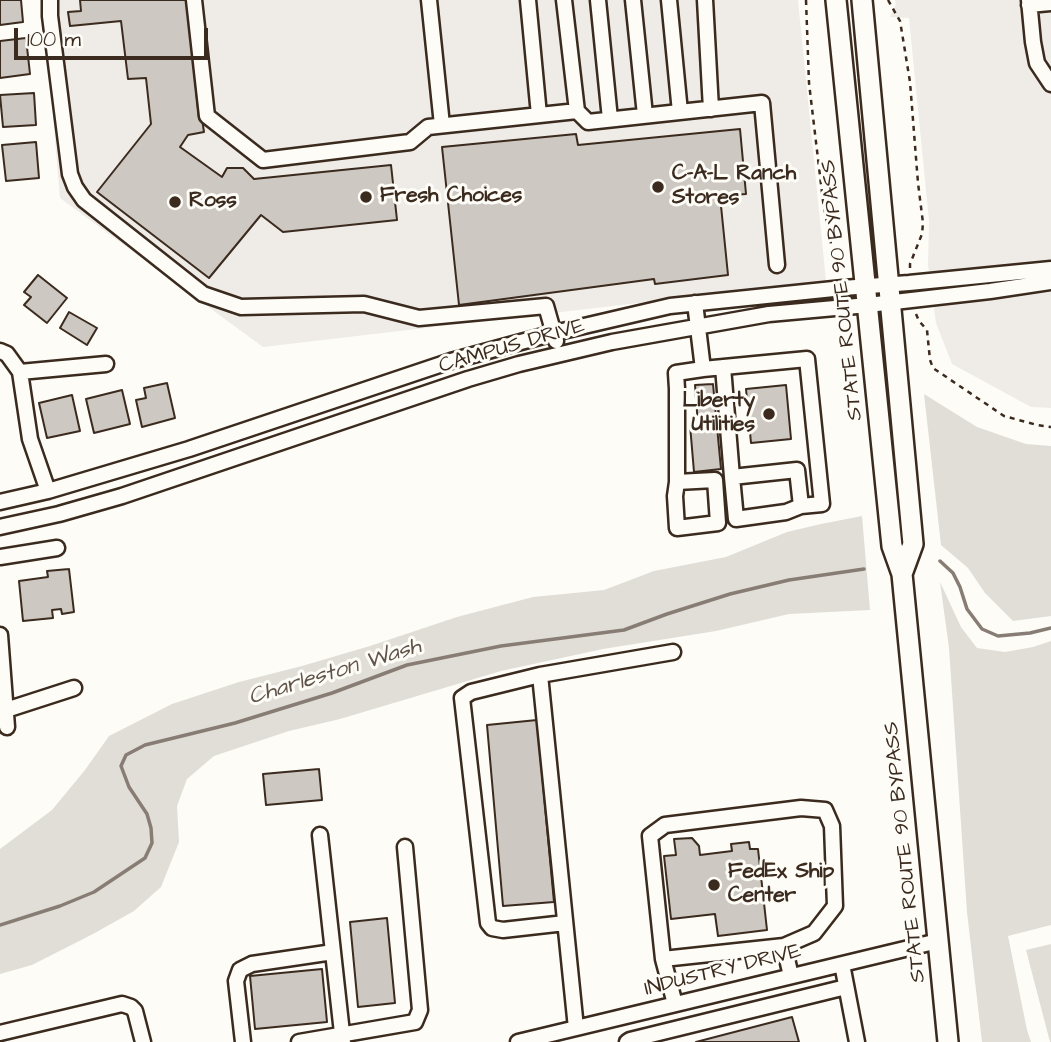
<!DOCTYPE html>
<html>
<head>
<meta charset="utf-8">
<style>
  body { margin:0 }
  #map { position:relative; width:1051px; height:1042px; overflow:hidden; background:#fdfcf7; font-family:"Architects Daughter",sans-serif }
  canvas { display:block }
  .scale { position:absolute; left:14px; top:28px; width:194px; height:32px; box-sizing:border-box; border:4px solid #3b2a1e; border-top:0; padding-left:9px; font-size:21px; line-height:24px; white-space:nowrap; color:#3b2a1e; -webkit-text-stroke:5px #fdfcf7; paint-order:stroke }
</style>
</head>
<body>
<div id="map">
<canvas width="1051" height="1042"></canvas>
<div class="scale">100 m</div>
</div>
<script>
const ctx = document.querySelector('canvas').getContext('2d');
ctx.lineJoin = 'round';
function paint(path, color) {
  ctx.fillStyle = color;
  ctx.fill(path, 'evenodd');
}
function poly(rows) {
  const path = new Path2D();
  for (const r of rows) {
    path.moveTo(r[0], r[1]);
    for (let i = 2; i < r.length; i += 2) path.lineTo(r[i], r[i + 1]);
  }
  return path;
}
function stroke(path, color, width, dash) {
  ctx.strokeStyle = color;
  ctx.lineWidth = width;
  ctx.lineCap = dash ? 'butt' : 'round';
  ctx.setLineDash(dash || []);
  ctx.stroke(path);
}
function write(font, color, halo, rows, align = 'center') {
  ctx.font = font + ' "Architects Daughter",sans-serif';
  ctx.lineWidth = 6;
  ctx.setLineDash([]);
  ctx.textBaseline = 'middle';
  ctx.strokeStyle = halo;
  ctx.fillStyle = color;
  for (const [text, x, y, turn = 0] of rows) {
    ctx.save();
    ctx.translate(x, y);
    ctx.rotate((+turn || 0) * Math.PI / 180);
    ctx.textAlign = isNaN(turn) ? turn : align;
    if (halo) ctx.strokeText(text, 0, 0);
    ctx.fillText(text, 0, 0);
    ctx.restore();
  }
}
paint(poly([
  [43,0,798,0,826,281,263,347,60,198],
  [895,0,1051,0,1051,408,1031,407,952,364,936,323,928,265,929,221,909,18,890,17,896,4]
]), '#efece7');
paint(poly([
  [924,394,977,427,1026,444,1051,446,1051,616,1013,621,985,593,968,568,941,545],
  [862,516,870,610,789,614,716,631,603,649,501,671,340,719,289,731,214,756,187,779,177,806,179,842,161,887,134,911,93,934,32,965,0,974,0,849,52,810,85,770,109,736,172,704,239,682,302,666,370,646,457,617,533,597,604,590,654,571,726,557,787,532,821,524],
  [940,582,961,627,977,648,1005,652,1033,647,1051,641,1051,925,1008,936,1027,1030,1031,1042,982,1042,967,912,949,648],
  [1051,944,1051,1042,1050,1042,1026,950]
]), '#e1ded7');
stroke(poly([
  [940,561,953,573,960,587,967,609,982,629,998,636,1030,633,1051,628],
  [0,925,60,906,94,892,145,858,152,843,151,828,147,814,129,787,121,766,126,755,145,745,235,723,332,693,407,665,501,646,624,630,667,614,730,594,789,580,864,569]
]), '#887d74', 3.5);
const building = poly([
  [0,0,21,0,23,22,0,25,0,0],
  [80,0,187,0,199,119,202,119,204,132,188,135,180,147,222,177,227,168,243,168,254,179,391,165,397,220,283,232,261,215,209,278,97,192,151,124,146,78,128,79,121,21,70,26,68,12,81,11,80,0],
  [26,38,30,74,0,78,0,41,26,38],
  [34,93,36,125,3,127,0,95,34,93],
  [740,129,746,194,720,196,728,275,655,284,654,279,459,305,442,147,576,134,578,145,740,129],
  [36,142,39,178,6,181,2,145,36,142],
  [38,275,67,298,47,323,24,305,31,297,24,292,38,275],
  [69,312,97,328,87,345,60,328,69,312],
  [167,383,175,418,142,427,136,400,146,398,144,388,167,383],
  [713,384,721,469,694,472,690,425,698,425,695,385,713,384],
  [786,385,791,439,751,443,746,389,786,385],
  [122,390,130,424,94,433,86,399,122,390],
  [72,395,80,431,47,438,39,403,72,395],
  [69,569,74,612,62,614,61,609,52,610,53,618,23,621,19,581,48,577,47,571,69,569],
  [537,720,554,902,503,906,487,725,537,720],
  [319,769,322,800,266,805,263,774,319,769],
  [692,838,699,846,700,855,732,851,731,844,749,842,750,849,758,849,767,930,718,936,715,914,671,919,664,856,676,855,674,839,692,838],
  [387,918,395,1003,358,1007,350,922,387,918],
  [322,969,327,1022,255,1029,250,976,322,969],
  [792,1017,799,1042,696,1042,792,1017]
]);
paint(building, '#cdc8c2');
stroke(building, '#3b2a1e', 2);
const minor = poly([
  [50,0,50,16,70,174,75,187,84,200,203,294,241,307,364,304,419,318,546,306,556,341],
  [194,0,207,116,263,160,410,142,428,127,577,111,588,122,762,103,777,265],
  [429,0,442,125],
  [528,0,539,115],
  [564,0,577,111],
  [598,0,610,119],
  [633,0,645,115],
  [669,0,680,112],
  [705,0,711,109],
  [1029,0,1033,42,1037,63,1051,84],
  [1029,5,1051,3],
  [695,303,703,369,807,359,822,504,801,506,797,470,732,477,736,519,786,512,801,506],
  [0,351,7,354,20,372,30,439,48,491],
  [723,367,732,477],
  [20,372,106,364],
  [677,482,715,480,718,523,677,528,675,496,677,482,677,389,676,373,703,369],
  [0,502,48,491,189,449,451,361,554,333,670,306,843,288,909,283,1051,269],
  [0,527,59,514,122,496,468,379,519,364,612,342,769,314,868,305,990,291,1051,282],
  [0,557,57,548],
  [0,635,7,727],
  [540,675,576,1028],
  [6,710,74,688],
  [320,835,343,1042],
  [565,923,503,930,492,928,488,923,462,698,471,692,540,675,673,652],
  [663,959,784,946],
  [842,964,857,1042],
  [675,1004,663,959,650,836,665,825,801,808,825,810,832,826,835,906,814,933,784,946,791,976],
  [0,1033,122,1004,131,1007,135,1011,143,1042],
  [243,1042,236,981,240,970,252,964,333,952],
  [299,1042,415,1022,420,1010,405,847],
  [518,1042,938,941],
  [627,1042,630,1040,846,987]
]);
const highway = poly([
  [836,0,892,546,902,574,948,1042],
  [862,0,913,544,902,574]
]);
stroke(minor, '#3b2a1e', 19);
stroke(highway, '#3b2a1e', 24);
stroke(poly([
  [806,0,809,83,823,201,833,255,840,276],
  [888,0,900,21,904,45,910,82,918,183,923,223,922,234,910,264,910,269],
  [916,314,919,321,927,330,930,360,933,368,1004,416,1037,425,1051,427]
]), '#3b2a1e', 2.5, [5, 5]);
stroke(minor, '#fdfcf7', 14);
stroke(highway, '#fdfcf7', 19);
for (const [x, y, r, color] of [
  [658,187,7,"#3b2a1e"],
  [366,197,7,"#3b2a1e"],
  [175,202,7,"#3b2a1e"],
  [769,414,7,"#3b2a1e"],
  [714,885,7,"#3b2a1e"]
]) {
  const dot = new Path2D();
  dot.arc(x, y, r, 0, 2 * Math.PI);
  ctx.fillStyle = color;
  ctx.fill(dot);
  stroke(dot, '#fdfcf7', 2.5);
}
write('bold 21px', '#3b2a1e', '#fdfcf7', [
  ["C-A-L Ranch",672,175],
  ["Stores",672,199],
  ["Fresh Choices",380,197],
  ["Ross",189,202],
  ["Liberty",755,402,"right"],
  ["Utilities",755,426,"right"],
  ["FedEx Ship",728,873],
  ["Center",728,897]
], 'left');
write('21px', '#3b2a1e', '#fdfcf7', [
  ["STATE ROUTE 90 BYPASS",843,290,-96],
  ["CAMPUS DRIVE",512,347,-16],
  ["STATE ROUTE 90 BYPASS",906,852,-96],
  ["INDUSTRY DRIVE",723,971,-14]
]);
write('italic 23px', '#615349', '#fdfcf7', [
  ["Charleston Wash",335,673,-17]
]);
</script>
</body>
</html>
